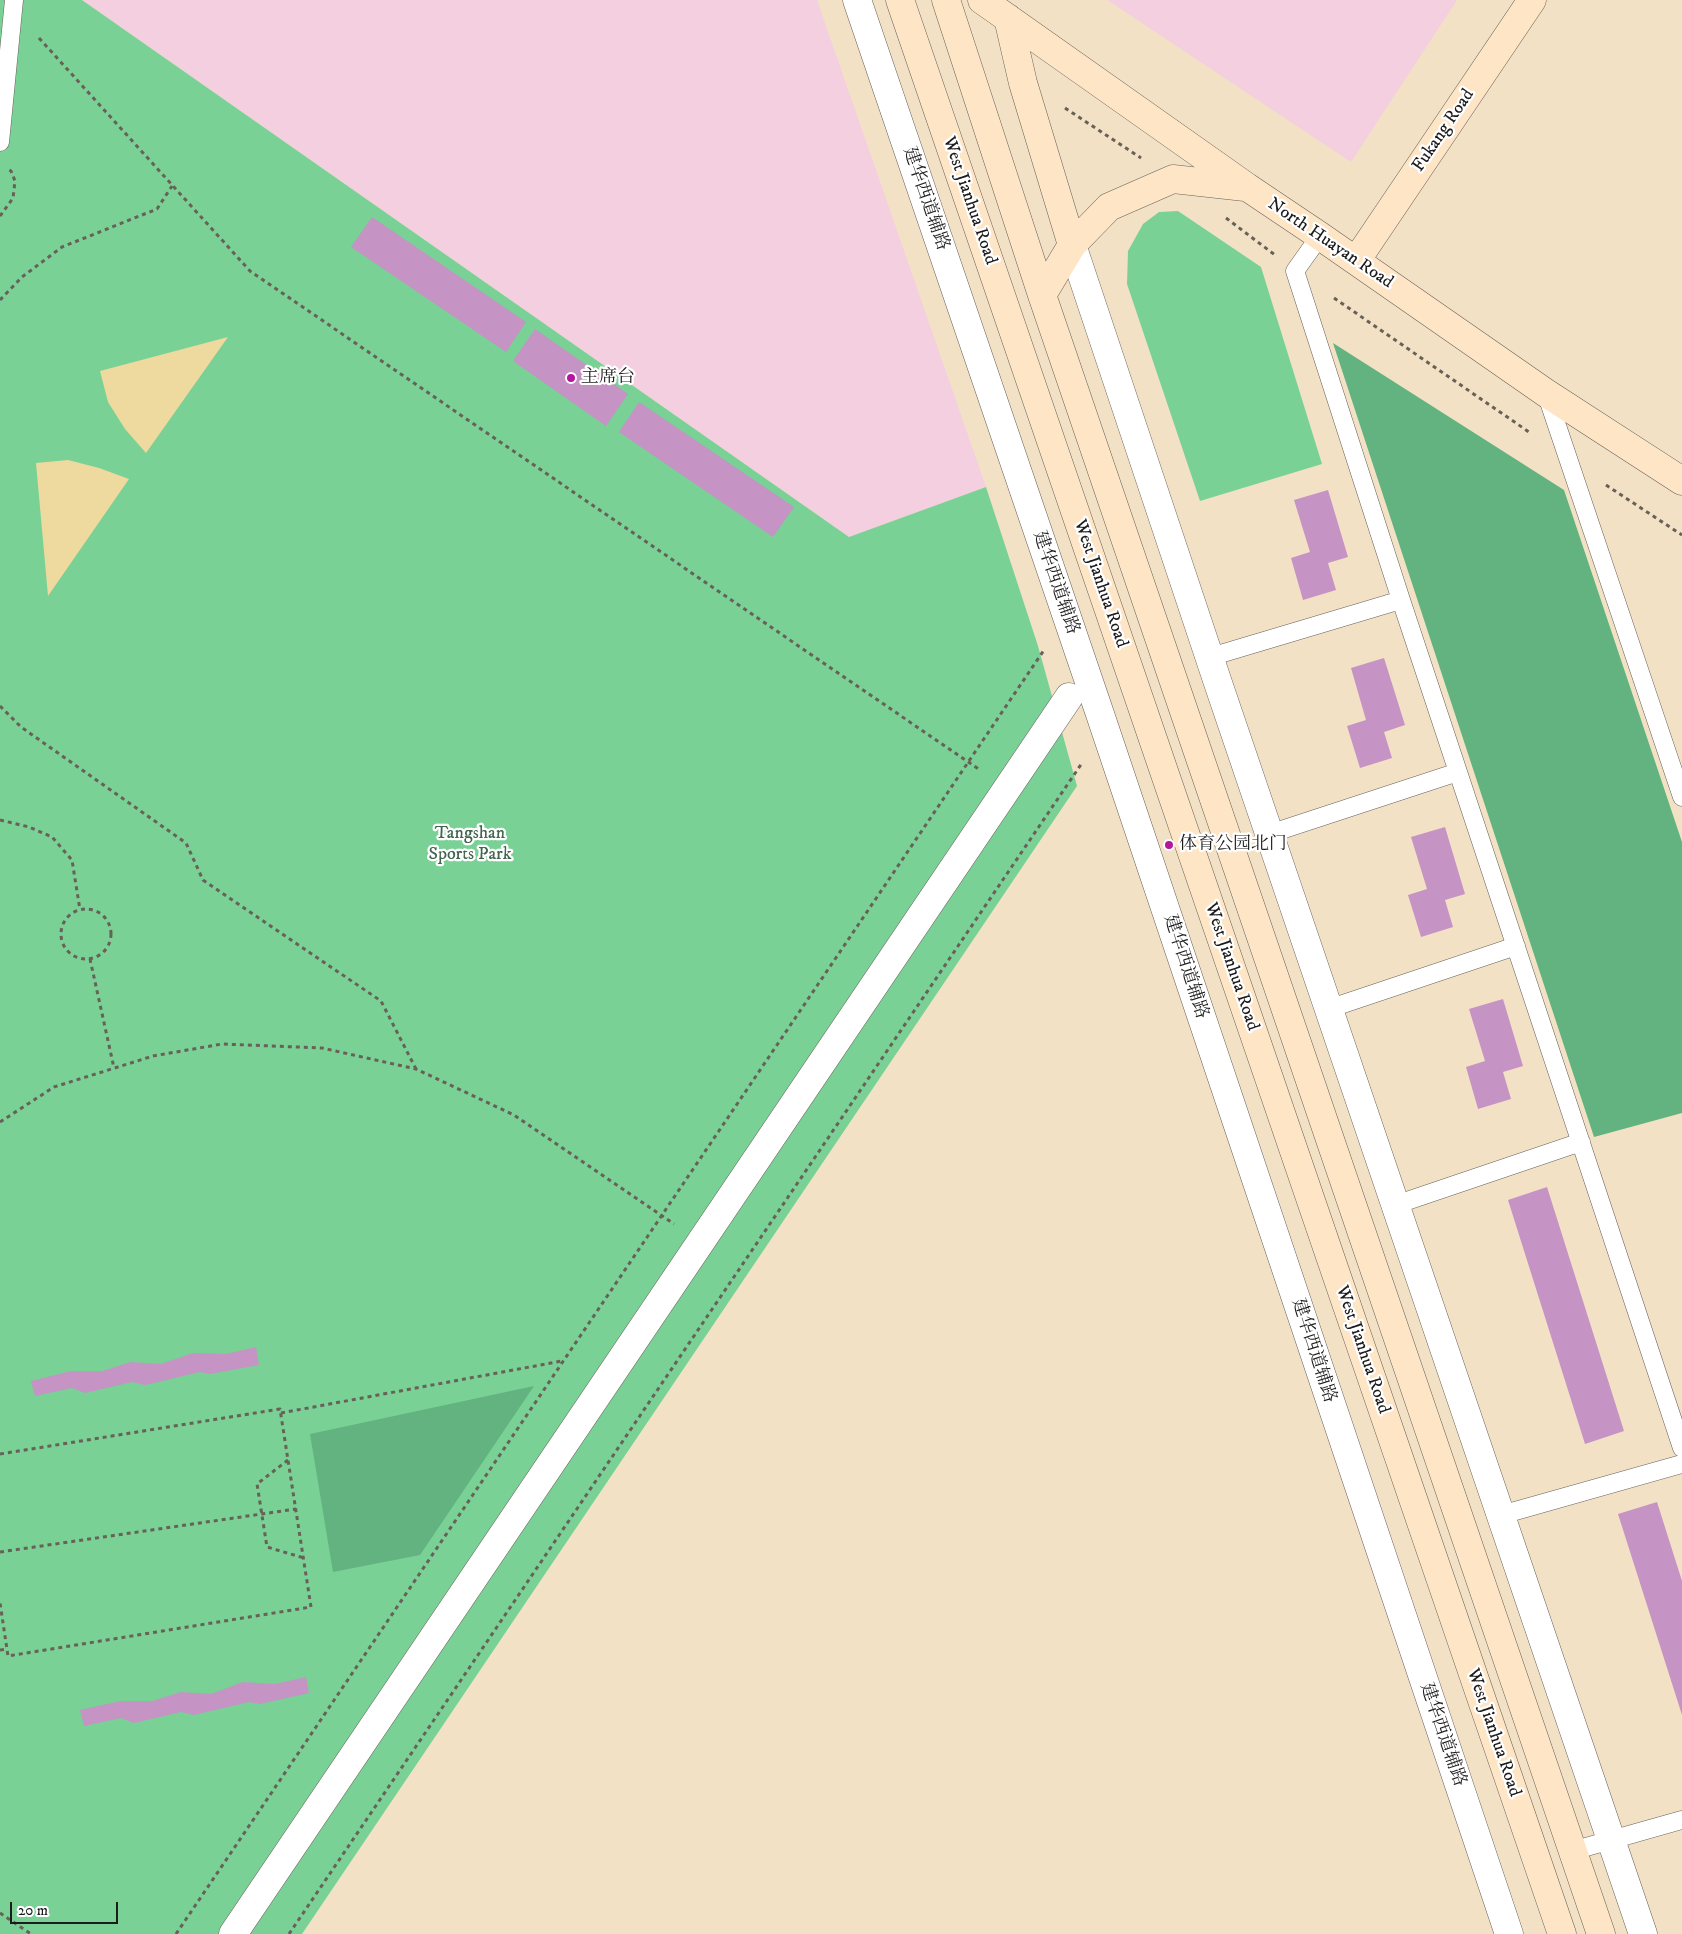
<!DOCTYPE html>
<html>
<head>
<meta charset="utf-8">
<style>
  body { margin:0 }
  #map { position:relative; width:1682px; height:1934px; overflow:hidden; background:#f3e1c6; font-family:"IM FELL DW Pica",serif }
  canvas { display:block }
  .scale { position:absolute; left:10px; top:1902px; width:108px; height:22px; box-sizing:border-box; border:2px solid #1c1c1c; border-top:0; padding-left:6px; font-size:15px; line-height:18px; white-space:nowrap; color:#1c1c1c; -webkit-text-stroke:4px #fff; paint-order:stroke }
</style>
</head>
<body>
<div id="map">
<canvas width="1682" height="1934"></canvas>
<div class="scale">20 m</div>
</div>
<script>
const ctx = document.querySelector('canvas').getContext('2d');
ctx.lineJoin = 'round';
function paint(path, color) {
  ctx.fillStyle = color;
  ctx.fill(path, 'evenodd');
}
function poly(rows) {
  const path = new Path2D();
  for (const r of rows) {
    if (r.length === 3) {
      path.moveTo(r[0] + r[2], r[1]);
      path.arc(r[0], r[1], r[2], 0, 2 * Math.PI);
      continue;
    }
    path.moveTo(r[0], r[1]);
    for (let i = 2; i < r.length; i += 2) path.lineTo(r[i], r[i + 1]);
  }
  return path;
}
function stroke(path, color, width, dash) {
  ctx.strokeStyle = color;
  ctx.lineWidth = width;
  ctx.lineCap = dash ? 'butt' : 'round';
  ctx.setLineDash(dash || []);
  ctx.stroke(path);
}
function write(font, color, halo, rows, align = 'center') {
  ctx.font = font + ' "IM FELL DW Pica","Noto Serif SC",serif';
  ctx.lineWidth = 4.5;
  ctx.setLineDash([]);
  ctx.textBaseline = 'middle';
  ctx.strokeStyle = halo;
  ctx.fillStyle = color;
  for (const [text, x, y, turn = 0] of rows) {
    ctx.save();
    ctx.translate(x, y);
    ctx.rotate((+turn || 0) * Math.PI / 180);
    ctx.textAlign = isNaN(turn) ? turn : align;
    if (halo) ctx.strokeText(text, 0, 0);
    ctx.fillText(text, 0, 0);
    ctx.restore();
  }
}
paint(poly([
  [82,0,817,0,986,487,849,537],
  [1107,0,1457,0,1351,162]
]), '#f3cfdf');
paint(poly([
  [0,0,82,0,849,537,986,487,1038,646,1077,786,302,1934,0,1934],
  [1178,211,1261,267,1322,464,1200,501,1127,284,1128,251,1143,224,1159,212]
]), '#79d196');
paint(poly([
  [1333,343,1564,490,1682,842,1682,1113,1594,1137],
  [534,1386,420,1555,333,1572,310,1434]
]), '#62b37f');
paint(poly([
  [228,337,146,453,125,429,108,402,100,371],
  [68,460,99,468,129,479,48,596,36,463]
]), '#eeda9e');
paint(poly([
  [372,217,526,322,506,352,351,247],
  [535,329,628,394,606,426,513,361],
  [639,402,794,507,773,537,619,432],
  [1328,490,1348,557,1328,563,1336,590,1303,600,1291,558,1310,552,1294,500],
  [1384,658,1405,725,1384,732,1392,758,1360,768,1347,726,1366,720,1351,668],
  [1445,827,1465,894,1445,900,1453,927,1421,937,1408,895,1427,889,1411,837],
  [1503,999,1523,1066,1503,1072,1511,1099,1478,1109,1466,1067,1485,1061,1469,1009],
  [1547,1187,1624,1431,1585,1444,1508,1200],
  [256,1347,259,1365,210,1374,200,1372,145,1385,132,1382,85,1393,72,1388,35,1396,31,1381,71,1371,102,1371,131,1362,161,1364,193,1353,226,1354],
  [1657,1502,1682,1581,1682,1715,1618,1514],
  [306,1677,309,1693,260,1704,249,1702,194,1715,181,1712,134,1723,121,1718,84,1726,80,1710,121,1701,152,1701,181,1692,211,1694,243,1682,275,1684]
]), '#c593c4');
const lane = poly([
  [0,142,14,0],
  [1320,236,1295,271,1401,600,1682,1448],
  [1546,393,1682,797],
  [1210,657,1401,600],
  [1269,834,1458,772],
  [1328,1009,1516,946],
  [1395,1205,1581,1142],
  [1501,1515,1682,1464],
  [1572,1851,1682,1820]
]);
const street = poly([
  [857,0,1100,714,1509,1934],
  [1072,245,1218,683,1643,1934],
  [233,1934,1069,697]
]);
const secondary = poly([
  [900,0,1562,1934],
  [946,0,1042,295,1601,1934],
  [982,0,1247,187,1320,236,1546,393,1682,481],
  [1008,18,1023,83,1072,245],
  [1356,261,1532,0],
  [1042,295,1072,245,1109,207,1173,179,1245,187]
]);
stroke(lane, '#676158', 19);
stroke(street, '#676158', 29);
stroke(secondary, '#676158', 29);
stroke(poly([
  [39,38,250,271,980,770],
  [1065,108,1141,158],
  [0,216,13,198,15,181,11,171,8,169],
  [1226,218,1275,255],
  [1334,298,1529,432],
  [0,300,22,277,62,247,157,209,172,186],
  [1606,485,1682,535],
  [0,706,21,727,186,843,203,880,381,1001,416,1069],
  [0,820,29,827,52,837,72,860,80,910],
  [86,934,25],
  [90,959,114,1068],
  [0,1122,54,1087,153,1056,222,1044,322,1048,416,1069,514,1115,674,1224],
  [281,1413,562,1361],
  [0,1454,280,1409,311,1607,8,1656,0,1603],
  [288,1460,257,1484,267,1547,304,1558],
  [0,1552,296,1509],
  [0,1650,7,1649],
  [0,1913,31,1934],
  [176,1934,1044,650],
  [289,1934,1082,763]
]), '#676158', 3, [4, 4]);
stroke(lane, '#fff', 18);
stroke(street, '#fff', 28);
stroke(secondary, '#fde5c5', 28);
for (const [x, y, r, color] of [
  [571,378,5,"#b5179e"],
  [1169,845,5,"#b5179e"]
]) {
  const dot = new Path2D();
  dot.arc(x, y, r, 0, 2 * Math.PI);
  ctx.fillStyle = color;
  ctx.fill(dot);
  stroke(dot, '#fff', 2);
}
write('18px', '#1c1c1c', '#fff', [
  ["Fukang Road",1444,131,-56],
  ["建华西道辅路",925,199,71],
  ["West Jianhua Road",969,201,71],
  ["North Huayan Road",1330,244,34],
  ["建华西道辅路",1055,583,71],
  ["West Jianhua Road",1100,584,71],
  ["建华西道辅路",1185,967,72],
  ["West Jianhua Road",1231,967,71],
  ["West Jianhua Road",1362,1350,71],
  ["建华西道辅路",1313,1351,72],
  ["West Jianhua Road",1493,1733,71],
  ["建华西道辅路",1442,1735,71]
]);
write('18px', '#1c1c1c', '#fff', [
  ["主席台",581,378],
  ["体育公园北门",1179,845]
], 'left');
write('18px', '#41644d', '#fff', [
  ["Tangshan",470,834],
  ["Sports Park",470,855]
]);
</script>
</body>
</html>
